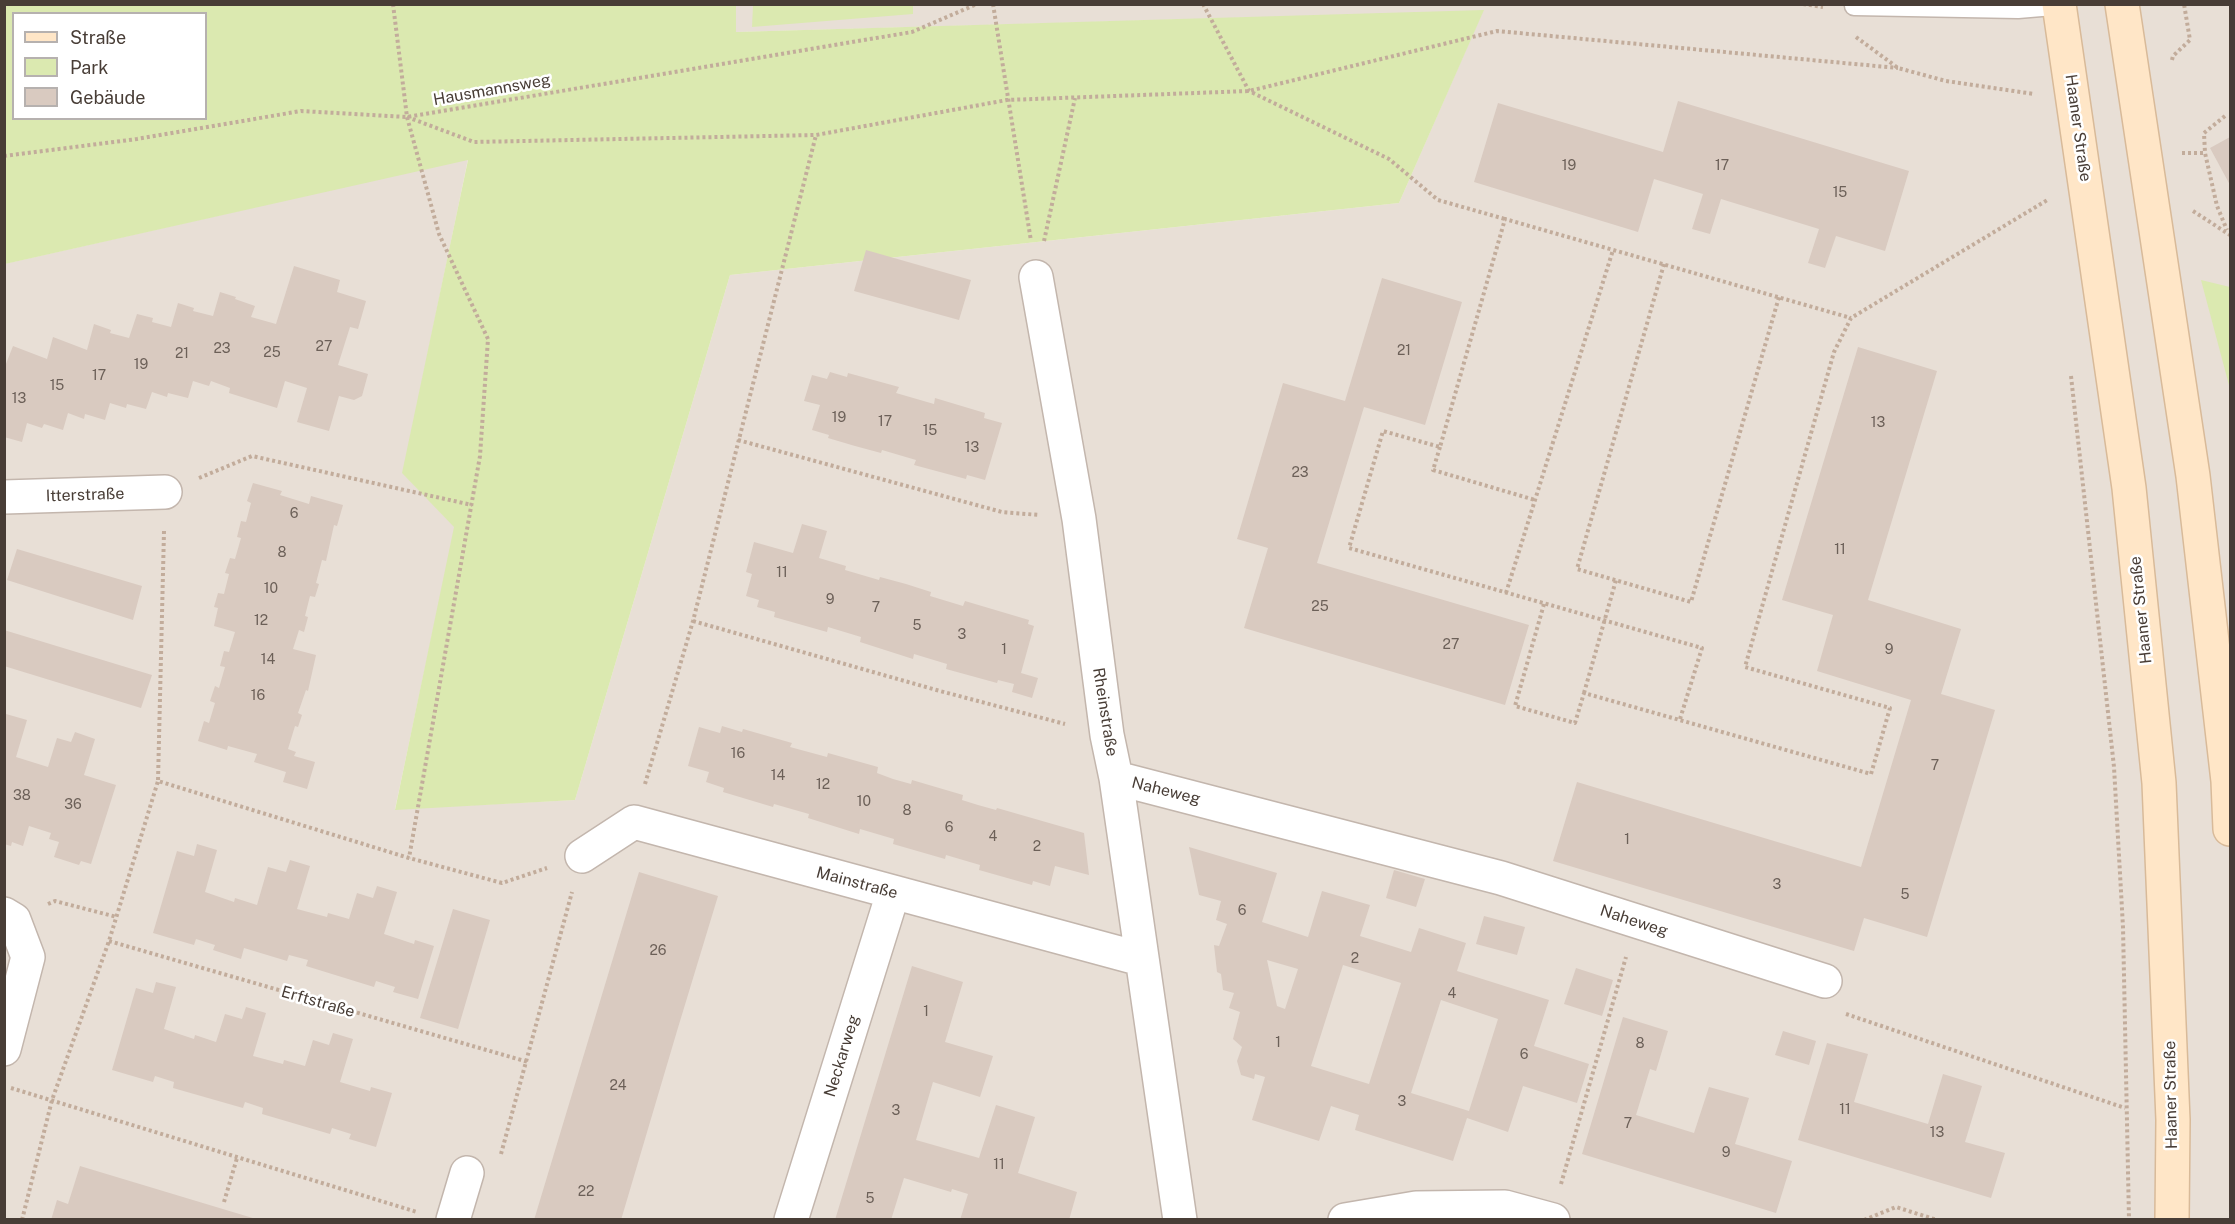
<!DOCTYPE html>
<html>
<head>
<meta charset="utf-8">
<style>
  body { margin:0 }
  #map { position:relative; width:2235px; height:1224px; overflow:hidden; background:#f4eee8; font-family:"Public Sans",sans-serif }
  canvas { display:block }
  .frame { position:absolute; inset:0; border:6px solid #483d36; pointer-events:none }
  .legend { position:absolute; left:12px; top:12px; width:195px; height:108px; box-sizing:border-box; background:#fff; border:2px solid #b6b1af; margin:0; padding:8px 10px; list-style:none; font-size:18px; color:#483d36 }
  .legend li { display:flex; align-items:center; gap:12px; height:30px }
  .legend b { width:30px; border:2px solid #b6b1af }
</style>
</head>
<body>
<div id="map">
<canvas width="2235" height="1224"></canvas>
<div class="frame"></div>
<ul class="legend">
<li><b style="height:8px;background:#ffe6c7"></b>Straße</li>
<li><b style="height:16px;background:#dbe9b0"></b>Park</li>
<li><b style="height:16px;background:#d9cac0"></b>Gebäude</li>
</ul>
</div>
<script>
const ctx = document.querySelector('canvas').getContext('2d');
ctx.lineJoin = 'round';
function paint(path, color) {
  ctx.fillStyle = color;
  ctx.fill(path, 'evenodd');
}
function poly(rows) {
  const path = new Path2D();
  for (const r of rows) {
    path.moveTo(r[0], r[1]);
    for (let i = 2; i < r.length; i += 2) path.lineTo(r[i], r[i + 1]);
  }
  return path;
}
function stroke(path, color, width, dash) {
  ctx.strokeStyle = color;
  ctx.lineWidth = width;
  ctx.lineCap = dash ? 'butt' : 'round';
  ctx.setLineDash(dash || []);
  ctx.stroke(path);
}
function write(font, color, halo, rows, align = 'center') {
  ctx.font = font + ' "Public Sans",sans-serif';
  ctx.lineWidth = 5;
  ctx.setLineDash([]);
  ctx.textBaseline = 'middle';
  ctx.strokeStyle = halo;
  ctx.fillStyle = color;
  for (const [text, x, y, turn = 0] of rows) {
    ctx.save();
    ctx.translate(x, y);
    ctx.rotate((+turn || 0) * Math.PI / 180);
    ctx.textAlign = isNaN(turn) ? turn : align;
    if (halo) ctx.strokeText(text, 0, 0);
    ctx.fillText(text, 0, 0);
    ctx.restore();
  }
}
paint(poly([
  [736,5,2230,5,2230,1219,5,1219,4,264,468,159,403,473,455,527,395,809,575,800,730,275,1399,203,1483,11,736,32]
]), '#e8dfd6');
paint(poly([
  [736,4,736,32,1484,10,1399,203,730,275,575,800,395,810,454,527,402,473,468,160,5,264,4,5],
  [14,14,206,14,206,118,14,118],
  [753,5,913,5,913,14,752,27],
  [2201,280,2230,287,2230,389]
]), '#dbe9b0');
paint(poly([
  [1678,101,1909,171,1885,251,1836,236,1825,268,1808,263,1819,229,1721,199,1710,234,1692,229,1703,194,1654,179,1638,232,1474,182,1498,103,1663,152],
  [2230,137,2230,185,2210,148],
  [866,250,971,280,959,320,854,291],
  [294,266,340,280,337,292,366,301,358,329,350,327,338,365,368,374,362,396,354,400,339,396,329,431,297,422,307,388,285,381,277,408,229,393,230,388,211,381,209,386,193,381,188,398,168,393,167,397,152,392,146,409,127,404,126,408,110,403,105,420,85,414,84,419,68,413,63,430,44,424,42,428,27,423,22,442,4,437,4,369,13,346,47,359,53,337,87,350,94,324,111,330,110,333,129,338,137,314,153,318,152,322,171,327,178,303,194,308,193,311,213,316,220,292,236,297,235,299,255,306,251,317,276,324],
  [1382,278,1462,302,1425,425,1364,407,1317,563,1529,625,1505,705,1244,628,1268,548,1237,539,1283,383,1345,401],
  [1858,347,1937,371,1868,600,1961,629,1941,694,1995,710,1927,937,1864,918,1854,951,1553,861,1577,782,1861,867,1911,700,1817,671,1833,615,1782,600],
  [830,372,847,377,848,373,899,387,896,393,934,404,935,398,985,413,984,418,1002,423,985,480,967,475,966,479,914,465,916,460,882,450,881,453,855,446,828,438,829,435,812,430,820,405,804,401,812,375,827,379],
  [253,483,282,491,280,495,309,504,311,496,343,505,337,526,334,525,326,561,322,560,316,583,319,584,315,597,310,596,305,616,308,617,304,632,299,630,293,649,316,655,308,691,306,690,298,713,302,715,298,727,295,726,288,749,296,752,294,756,315,762,307,789,283,782,286,772,254,762,257,754,228,746,227,750,198,741,204,721,209,723,215,703,210,701,215,686,219,688,225,667,220,666,224,651,229,652,235,632,214,626,218,608,214,607,218,593,224,594,229,574,225,573,230,558,235,559,241,538,237,537,241,521,246,522,251,503,247,501],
  [802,524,827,531,819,558,846,566,845,570,879,580,880,577,906,584,931,592,930,596,963,606,965,601,1029,620,1028,624,1034,626,1021,673,1038,678,1032,698,1012,692,1014,684,998,680,997,683,946,669,947,664,914,654,913,659,860,642,861,637,828,627,827,632,774,617,775,612,757,607,759,600,746,596,752,574,746,572,754,542,793,553],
  [17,549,142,586,133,620,7,580],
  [4,630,152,675,141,708,4,666],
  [6,714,27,720,16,757,48,767,57,738,71,742,75,732,95,739,84,775,116,785,91,864,81,861,79,865,54,857,59,842,49,839,51,833,29,826,23,846,12,842,11,846,4,844,4,720],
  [722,726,742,732,743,729,792,743,790,747,827,757,828,753,878,767,877,773,893,779,911,784,912,780,963,795,962,800,978,805,996,810,997,808,1084,833,1089,875,1055,866,1050,886,1033,881,1032,885,979,870,980,865,946,855,945,859,893,844,894,839,860,829,859,834,808,818,809,814,774,804,773,807,723,792,724,788,706,782,709,772,688,766,699,727,720,733],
  [197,844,217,850,205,892,234,902,235,898,257,905,268,867,286,872,290,860,310,866,297,909,327,917,328,913,349,919,357,893,373,898,377,886,397,892,384,934,414,944,415,940,434,946,418,999,393,992,395,987,376,981,374,987,306,966,308,960,289,955,287,961,244,948,241,959,213,950,215,945,196,939,194,945,153,933,177,851,194,856],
  [1189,847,1277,873,1262,922,1308,937,1322,891,1370,905,1360,936,1411,952,1419,928,1466,943,1457,971,1549,1000,1534,1046,1589,1064,1577,1103,1523,1086,1508,1132,1467,1118,1453,1161,1355,1130,1359,1115,1331,1106,1319,1141,1252,1120,1265,1077,1255,1074,1254,1079,1241,1075,1237,1061,1242,1047,1233,1039,1240,1012,1229,1008,1234,993,1223,990,1221,974,1217,972,1214,945,1219,946,1227,924,1216,920,1221,901,1199,895],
  [1267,960,1298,969,1285,1009,1277,1006],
  [1343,965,1401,983,1369,1084,1311,1066],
  [1441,1000,1498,1019,1469,1111,1411,1093],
  [1394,870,1425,879,1416,907,1386,898],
  [639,872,718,896,677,1031,621,1220,534,1220],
  [453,909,490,920,458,1029,420,1018],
  [1484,916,1525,927,1517,955,1476,944],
  [912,966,963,982,945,1042,993,1056,980,1097,933,1082,916,1140,979,1158,996,1105,1035,1117,1018,1173,1077,1192,1069,1220,960,1220,968,1194,952,1189,951,1192,904,1178,891,1220,835,1220],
  [1576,968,1613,980,1602,1016,1564,1004],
  [156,982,176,987,164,1029,194,1039,195,1035,216,1042,225,1014,242,1019,246,1007,266,1013,253,1056,283,1064,284,1060,305,1066,313,1040,329,1045,333,1033,353,1039,340,1082,370,1091,371,1087,392,1093,376,1147,349,1139,351,1134,332,1128,330,1134,262,1114,263,1108,245,1102,243,1108,173,1088,174,1082,155,1076,153,1082,112,1070,136,988,153,993],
  [1623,1017,1668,1031,1656,1071,1650,1069,1636,1115,1694,1133,1709,1087,1749,1098,1735,1144,1792,1161,1776,1213,1582,1154],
  [1783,1031,1816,1041,1809,1065,1775,1055],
  [1827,1043,1868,1054,1854,1102,1928,1124,1943,1074,1982,1086,1965,1142,2005,1153,1991,1198,1798,1140],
  [80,1166,256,1219,256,1220,51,1220,57,1200,68,1204]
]), '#d9cac0');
const service = poly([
  [1854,6,2018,9,2065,5]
]);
const minor = poly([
  [1036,277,1079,519,1107,735,1116,778,1180,1220],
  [4,497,165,492],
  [1116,778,1501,878,1825,981],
  [582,856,634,822,1141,959],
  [4,914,14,920,28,957,4,1049],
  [453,1220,467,1173],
  [791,1220,893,893],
  [1345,1220,1416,1208,1505,1207,1553,1220]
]);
const secondary = poly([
  [2059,4,2129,488,2159,783,2173,1120,2172,1220],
  [2122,4,2193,476,2228,781,2230,829]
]);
stroke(service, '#c3b6ad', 21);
stroke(minor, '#c3b6ad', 36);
stroke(secondary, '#d8ba99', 36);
stroke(poly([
  [393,4,407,117,439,234,488,339,480,456,409,858],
  [993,4,1031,241],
  [1203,4,1249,91,1389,159,1438,200,1505,219],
  [1803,4,1823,7],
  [1856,37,1898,68,1946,81,2034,94],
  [2172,60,2173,56,2190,40,2184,4],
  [2225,116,2204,133,2205,153,2217,206,2227,230],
  [407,117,474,142,816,135,1007,100,1249,91,1497,31,1898,68],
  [2182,153,2205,153],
  [4,156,137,139,301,111,407,117,912,32,977,4],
  [2193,211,2230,235],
  [1044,241,1075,98],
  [1664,264,1577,569,1691,602,1779,297],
  [2071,376,2114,767,2123,927,2129,1220],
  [738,440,1002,512,1039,515],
  [1440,447,1433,470,1535,500],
  [199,478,252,456,472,505],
  [164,531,158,781,409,858,502,883,547,868],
  [1506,593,1613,250],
  [1544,604,1515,706,1575,723,1584,693,1871,774,1890,708,1745,667,1834,352,1851,318,2049,199],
  [693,621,940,691,1065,724],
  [1584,693,1616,580],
  [1680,719,1702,648,1349,548,1383,431,1440,447,1505,219,1851,318],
  [645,784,693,621,816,135],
  [48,904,55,901,117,917],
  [109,941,528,1062],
  [1846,1014,2125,1108],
  [11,1088,417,1212],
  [501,1154,572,892],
  [1561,1184,1626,957],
  [224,1202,237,1158],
  [22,1220,52,1100,109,941,158,781],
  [1864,1220,1896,1207,1937,1220]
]), '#c2ac9b', 4, [3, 3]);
stroke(service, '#fff', 18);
stroke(minor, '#fff', 33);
stroke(secondary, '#ffe6c7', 33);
write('14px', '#6c6058', null, [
  ["19",1569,166],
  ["17",1722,166],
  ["15",1840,193],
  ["27",324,347],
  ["23",222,349],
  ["21",1404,351],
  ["25",272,353],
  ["21",182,354],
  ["19",141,365],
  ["17",99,376],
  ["15",57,386],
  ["13",19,399],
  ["19",839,418],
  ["17",885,422],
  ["13",1878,423],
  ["15",930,431],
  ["13",972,448],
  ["23",1300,473],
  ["6",294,514],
  ["11",1840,550],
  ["8",282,553],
  ["11",782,573],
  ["10",271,589],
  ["9",830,600],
  ["25",1320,607],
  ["7",876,608],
  ["12",261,621],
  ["5",917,626],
  ["3",962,635],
  ["27",1451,645],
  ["1",1004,650],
  ["9",1889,650],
  ["14",268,660],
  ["16",258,696],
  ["16",738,754],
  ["7",1935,766],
  ["14",778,776],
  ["12",823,785],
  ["38",22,796],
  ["10",864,802],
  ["36",73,805],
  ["8",907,811],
  ["6",949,828],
  ["4",993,837],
  ["1",1627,840],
  ["2",1037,847],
  ["3",1777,885],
  ["5",1905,895],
  ["6",1242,911],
  ["26",658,951],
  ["2",1355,959],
  ["4",1452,994],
  ["1",926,1012],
  ["1",1278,1043],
  ["8",1640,1044],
  ["6",1524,1055],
  ["24",618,1086],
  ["3",1402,1102],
  ["11",1845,1110],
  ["3",896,1111],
  ["7",1628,1124],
  ["13",1937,1133],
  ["9",1726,1153],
  ["11",999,1165],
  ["22",586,1192],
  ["5",870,1199]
]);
write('16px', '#483d36', '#fff', [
  ["Hausmannsweg",492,90,-10],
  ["Haaner Straße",2078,128,82],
  ["Itterstraße",85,495,-2],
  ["Haaner Straße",2141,610,-96],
  ["Rheinstraße",1105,712,81],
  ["Naheweg",1166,791,14],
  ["Mainstraße",857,883,15],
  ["Naheweg",1634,921,18],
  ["Erftstraße",318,1002,16],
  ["Neckarweg",842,1056,-73],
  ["Haaner Straße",2171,1095,-91]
]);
</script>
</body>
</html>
